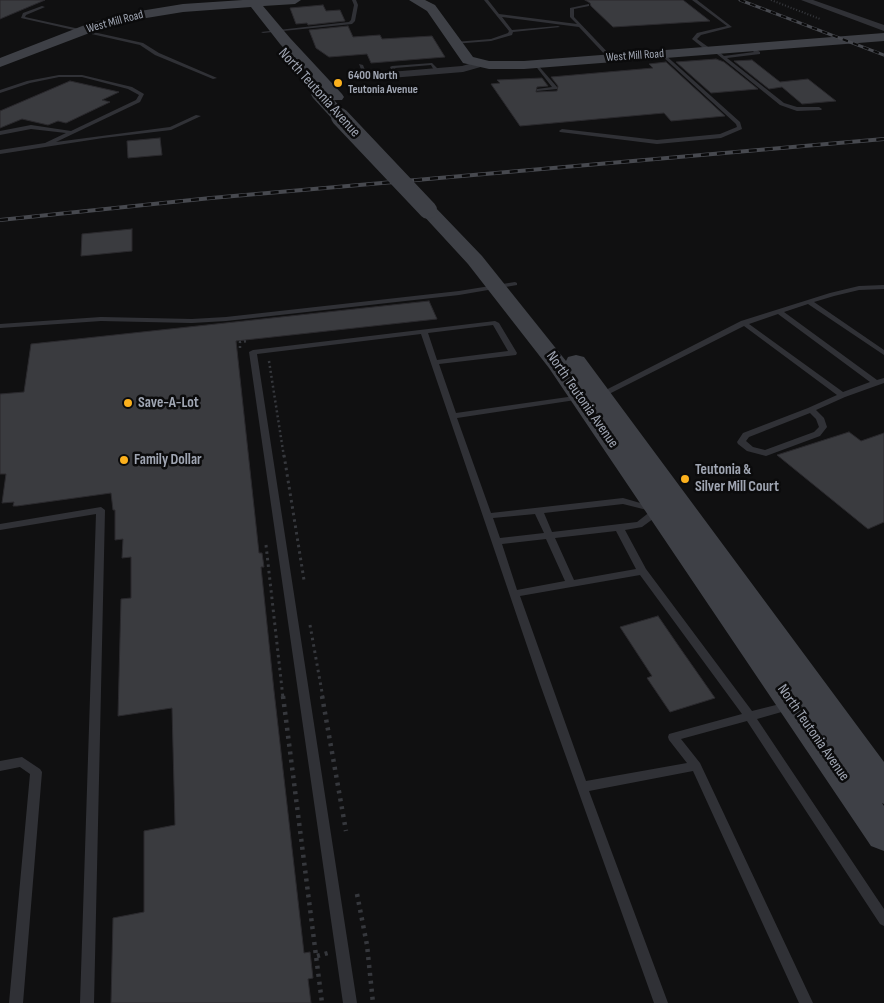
<!DOCTYPE html>
<html>
<head>
<meta charset="utf-8">
<style>
  body { margin:0 }
  canvas { display:block; background:#101011 }
</style>
</head>
<body>
<canvas width="884" height="1003"></canvas>
<script>
const ctx = document.querySelector('canvas').getContext('2d');
ctx.lineJoin = 'round';
function paint(path, color) {
  ctx.fillStyle = color;
  ctx.fill(path, 'evenodd');
}
function poly(rows) {
  const path = new Path2D();
  for (const r of rows) {
    path.moveTo(r[0], r[1]);
    for (let i = 2; i < r.length; i += 2) path.lineTo(r[i], r[i + 1]);
  }
  return path;
}
function stroke(path, color, width, dash) {
  ctx.strokeStyle = color;
  ctx.lineWidth = width;
  ctx.lineCap = dash ? 'butt' : 'round';
  ctx.setLineDash(dash || []);
  ctx.stroke(path);
}
function write(font, color, halo, rows, align = 'center') {
  ctx.font = font + ' "Sofia Sans Condensed",sans-serif';
  ctx.lineWidth = 5;
  ctx.setLineDash([]);
  ctx.textBaseline = 'middle';
  ctx.strokeStyle = halo;
  ctx.fillStyle = color;
  for (const [text, x, y, turn = 0] of rows) {
    ctx.save();
    ctx.translate(x, y);
    ctx.rotate((+turn || 0) * Math.PI / 180);
    ctx.textAlign = isNaN(turn) ? turn : align;
    if (halo) ctx.strokeText(text, 0, 0);
    ctx.fillText(text, 0, 0);
    ctx.restore();
  }
}
const building = poly([
  [0,0,45,0,0,19,0,0],
  [585,0,683,0,710,21,613,27,591,6,590,3,585,0],
  [323,5,326,11,340,10,345,21,308,25,307,23,296,24,290,8,323,5],
  [348,26,353,37,380,35,382,39,432,36,445,57,371,63,367,54,329,57,316,48,309,30,348,26],
  [716,59,724,62,758,89,711,93,676,62,716,59],
  [752,60,780,82,808,79,836,101,802,104,782,87,769,89,734,61,752,60],
  [666,62,725,116,671,121,664,113,520,126,491,84,500,83,497,80,542,78,548,86,537,87,536,92,557,91,558,86,551,77,653,68,649,64,666,62],
  [70,81,119,92,102,100,110,102,66,123,58,121,48,125,22,119,0,128,0,111,70,81],
  [160,138,162,155,128,158,127,141,160,138],
  [132,229,132,251,81,256,82,234,132,229],
  [429,301,437,319,236,341,259,553,262,553,264,567,261,567,274,691,304,953,310,952,313,978,308,979,311,1003,111,1003,113,918,144,912,144,831,175,825,172,708,118,716,121,599,131,598,131,557,122,558,123,539,115,540,115,510,113,510,111,493,17,506,13,506,14,502,2,503,6,474,0,474,0,394,24,392,31,344,429,301],
  [849,432,861,441,884,433,884,522,868,529,777,455,849,432],
  [658,616,680,648,715,698,670,712,647,678,652,676,620,627,658,616]
]);
paint(building, '#3a3b3f');
stroke(building, '#2a292d', 1);
stroke(poly([
  [771,0,820,19]
]), '#36383d', 2, [1, 2]);
stroke(poly([
  [240,348,240,342,247,341],
  [269,361,284,457]
]), '#36383d', 2.5, [2, 3]);
stroke(poly([
  [284,455,304,580],
  [266,545,283,698],
  [310,625,323,698]
]), '#36383d', 3, [2.5, 4]);
stroke(poly([
  [283,696,322,1003],
  [322,696,346,831],
  [357,894,367,945,373,1003],
  [317,956,328,953]
]), '#36383d', 4.5, [3, 5]);
paint(poly([
  [352,0,356,0,358,5,355,21,352,24,263,33,261,32,349,22,351,20,354,5,352,0],
  [484,0,488,0,499,14,577,24,570,17,570,8,589,4,589,6,574,9,574,17,613,58,609,59,579,27,502,17,512,30,558,26,560,27,513,32,512,35,491,41,453,44,455,42,491,39,508,33,509,31,484,0],
  [692,0,697,0,732,27,701,35,697,39,711,49,711,51,707,51,692,39,697,33,727,26,692,0],
  [42,6,45,7,26,15,25,17,143,43,159,53,217,78,213,79,155,55,140,45,21,18,23,13,42,6],
  [751,46,760,52,760,54,727,58,784,103,797,107,819,107,822,109,821,110,797,111,780,105,712,50,716,49,724,56,754,52,749,47,751,46],
  [663,53,740,122,742,129,721,138,657,144,560,132,559,131,562,129,657,140,720,134,737,127,736,124,661,55,661,54,663,53],
  [432,63,439,70,439,72,435,72,431,65,395,68,398,75,396,76,394,75,390,67,392,66,432,63],
  [536,63,557,87,557,89,537,91,537,89,552,87,534,64,536,63],
  [359,64,363,65,368,78,364,77,359,64],
  [59,75,82,75,132,87,144,94,140,102,56,142,170,127,196,115,201,116,171,130,103,138,0,154,0,150,45,143,66,133,31,129,0,135,0,131,31,125,71,131,136,100,139,95,128,89,82,77,59,77,30,83,0,93,0,90,27,81,59,75],
  [515,282,517,283,517,285,459,295,226,321,192,323,101,321,0,328,0,324,101,317,192,319,226,317,459,291,515,282],
  [884,285,884,289,859,290,834,296,814,302,884,350,884,355,808,304,784,312,877,380,884,378,884,383,845,397,816,410,824,418,827,427,820,436,766,456,747,451,738,444,737,442,743,433,808,408,837,395,744,326,603,397,597,397,596,395,741,321,830,293,859,286,884,285],
  [778,314,870,382,843,392,749,324,778,314],
  [810,413,816,419,819,427,814,432,765,450,753,447,746,441,749,437,810,413],
  [495,321,499,323,517,353,516,355,439,364,456,413,582,395,586,397,582,399,457,418,491,513,623,498,661,509,662,511,661,513,642,527,625,530,646,569,752,711,788,702,792,703,793,706,792,709,757,719,884,909,884,926,880,924,747,721,681,739,700,763,813,1003,799,1003,693,771,589,791,668,1003,654,1003,540,684,421,334,257,354,357,1003,343,1003,249,352,253,350,495,321],
  [493,325,508,351,437,360,428,333,493,325],
  [623,504,651,511,637,522,552,532,544,513,623,504],
  [535,514,544,533,500,538,493,518,535,514],
  [616,531,636,569,574,580,555,538,616,531],
  [546,539,565,581,517,590,502,544,546,539],
  [640,575,742,714,669,734,668,737,669,740,687,763,586,781,520,596,640,575],
  [101,507,105,510,94,1003,80,1003,96,514,0,530,0,524,101,507],
  [22,757,40,769,42,772,23,1003,9,1003,30,774,20,767,0,771,0,761,22,757]
]), '#303136');
paint(poly([
  [801,0,813,0,884,25,884,31,801,0],
  [480,61,484,62,484,66,463,72,366,80,361,77,366,74,462,66,480,61]
]), '#303136');
paint(poly([
  [243,0,301,0,295,4,263,6,290,38,342,94,344,97,342,100,332,100,280,44,251,7,183,12,134,20,100,29,0,67,0,58,90,23,134,12,183,4,243,0],
  [409,0,425,0,435,5,473,57,489,61,524,61,884,33,884,41,524,69,489,69,463,63,427,11,409,0],
  [428,205,434,206,482,256,566,361,568,357,576,355,584,357,884,762,884,804,882,803,884,806,884,851,871,846,549,368,468,264,422,214,419,210,422,206,428,205]
]), '#3e4046');
const railFar1 = poly([
  [740,0,884,55]
]);
const rail = poly([
  [0,220,211,198,884,139]
]);
stroke(railFar1, '#47494f', 3);
stroke(rail, '#47494f', 4);
stroke(railFar1, '#0b0b0c', 2, [5.5]);
stroke(rail, '#0b0b0c', 2.5, [8]);
stroke(poly([
  [318,93,341,118]
]), '#3e4046', 14);
stroke(poly([
  [340,117,428,210]
]), '#3e4046', 18);
for (const [x, y, r, color] of [
  [338,83,5,"#fcb11d"],
  [128,403,5,"#fcb11d"],
  [124,460,5,"#fcb11d"],
  [685,479,5,"#fcb11d"]
]) {
  const dot = new Path2D();
  dot.arc(x, y, r, 0, 2 * Math.PI);
  ctx.fillStyle = color;
  ctx.fill(dot);
  stroke(dot, '#0b0b0c', 2);
}
write('12px', '#a0a6b3', '#0b0b0c', [
  ["West Mill Road",115,22,-15],
  ["West Mill Road",635,56,-4]
]);
write('bold 12px', '#a0a6b3', '#0b0b0c', [
  ["6400 North",348,76],
  ["Teutonia Avenue",348,90]
], 'left');
write('15px', '#a0a6b3', '#0b0b0c', [
  ["North Teutonia Avenue",319,93,48],
  ["North Teutonia Avenue",582,400,55],
  ["North Teutonia Avenue",813,733,55]
]);
write('bold 15px', '#a0a6b3', '#0b0b0c', [
  ["Save-A-Lot",138,403],
  ["Family Dollar",134,460],
  ["Teutonia &",695,470],
  ["Silver Mill Court",695,487]
], 'left');
</script>
</body>
</html>
